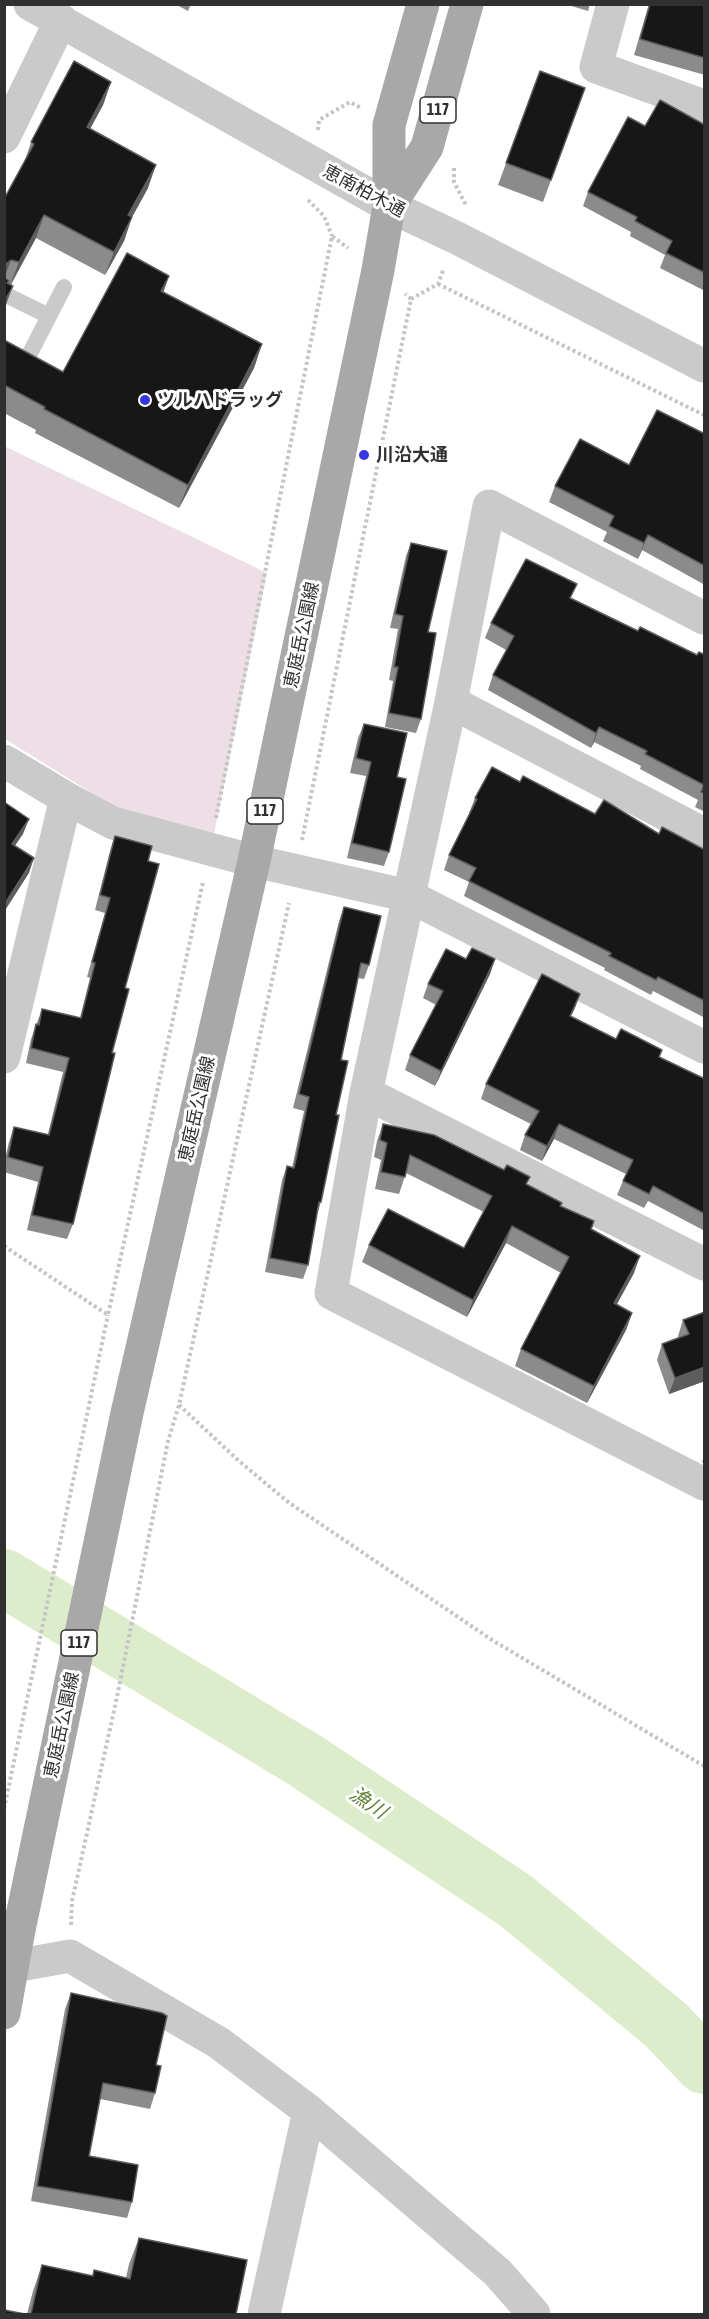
<!DOCTYPE html>
<html>
<head>
<meta charset="utf-8">
<style>
  body { margin:0 }
  #map { position:relative; width:709px; height:2319px; overflow:hidden; background:#fff; font-family:"Asap Condensed",sans-serif }
  canvas { display:block }
  .frame { position:absolute; inset:0; border:6px solid #303030; pointer-events:none }
</style>
</head>
<body>
<div id="map">
<canvas width="709" height="2319"></canvas>
<div class="frame"></div>
</div>
<script>
const ctx = document.querySelector('canvas').getContext('2d');
ctx.lineJoin = 'round';
function paint(path, color) {
  ctx.fillStyle = color;
  ctx.fill(path, 'evenodd');
}
function poly(rows) {
  const path = new Path2D();
  for (const r of rows) {
    path.moveTo(r[0], r[1]);
    for (let i = 2; i < r.length; i += 2) path.lineTo(r[i], r[i + 1]);
  }
  return path;
}
function stroke(path, color, width, dash) {
  ctx.strokeStyle = color;
  ctx.lineWidth = width;
  ctx.lineCap = dash ? 'butt' : 'round';
  ctx.setLineDash(dash || []);
  ctx.stroke(path);
}
function write(font, color, halo, rows, align = 'center') {
  ctx.font = font + ' "Asap Condensed","Noto Sans JP",sans-serif';
  ctx.lineWidth = 6;
  ctx.setLineDash([]);
  ctx.textBaseline = 'middle';
  ctx.strokeStyle = halo;
  ctx.fillStyle = color;
  for (const [text, x, y, turn = 0] of rows) {
    ctx.save();
    ctx.translate(x, y);
    ctx.rotate((+turn || 0) * Math.PI / 180);
    ctx.textAlign = isNaN(turn) ? turn : align;
    if (halo) ctx.strokeText(text, 0, 0);
    ctx.fillText(text, 0, 0);
    ctx.restore();
  }
}
paint(poly([
  [4,446,267,573,214,834,156,833,5,739]
]), '#eddfe5');
stroke(poly([
  [4,1578,306,1761,516,1901,666,2025,704,2065]
]), '#ddeccb', 58);
stroke(poly([
  [318,130,319,120,350,102,361,108],
  [454,168,454,182,466,205],
  [308,200,324,216,332,236],
  [438,284,704,415],
  [411,299,438,284,444,268],
  [216,818,332,236,348,248],
  [302,840,411,299,405,294],
  [4,1246,108,1315,203,882],
  [179,1405,239,1461,288,1502,492,1640,704,1766],
  [4,1809,108,1315],
  [71,1925,72,1901,117,1697,168,1441,179,1405,289,903]
]), '#c4c4c4', 4, [3, 3]);
stroke(poly([
  [4,294,49,316],
  [26,361,64,287]
]), '#cacaca', 16);
stroke(poly([
  [613,4,596,67,704,106],
  [4,137,61,20],
  [704,618,489,506,451,702,366,1093,331,1293,704,1484],
  [451,702,704,834],
  [4,761,66,798,113,823,254,861,409,896,704,1047],
  [4,1057,66,798],
  [366,1093,704,1264],
  [14,1966,70,1956,219,2043,309,2111,497,2272,534,2314],
  [264,2314,309,2111]
]), '#cacaca', 33);
stroke(poly([
  [30,4,389,206,457,238,704,366]
]), '#cacaca', 33);
stroke(poly([
  [389,206,427,147,467,4],
  [4,2013,18,1935,127,1413,254,861,378,270,389,206,389,125,423,4]
]), '#a8a8a8', 33);
paint(poly([
  [175,4,191,4,188,11],
  [565,4,590,4,588,11],
  [649,4,705,4,705,75,634,55],
  [540,71,585,88,543,202,498,185],
  [111,82,103,105,90,129,148,188,132,217,124,241,105,275,36,238,11,285,4,310,4,199,23,166,31,142],
  [705,125,705,291,660,268,665,255,630,236,631,232,583,206,588,192,645,126],
  [169,276,163,292,262,344,254,368,179,508,35,433,36,430,4,413,4,340,63,372],
  [705,434,705,585,642,550,638,559,603,541,607,532,549,502,555,486,629,465],
  [411,543,428,632,421,719,416,733,385,727,393,681,389,680,398,629,390,628,406,556],
  [571,598,638,631,697,655,705,655,705,812,695,807,698,800,640,769,641,766,594,742,591,748,488,690,493,675,506,650,485,638,491,623],
  [364,724,397,777,389,852,384,866,347,858,366,776,350,773,358,738],
  [520,782,595,814,659,834,705,850,705,1018,653,991,651,995,604,970,605,968,464,896,469,882,444,870,449,855,470,813,469,813,475,798],
  [115,836,148,861,112,1053,73,1224,67,1239,27,1230,38,1182,4,1172,4,1163,9,1142,14,1127,48,1134,63,1072,26,1063,31,1039,42,1009,80,1018,90,978,87,977,105,913,95,910,110,851],
  [344,907,369,965,364,979,358,978,341,1060,336,1115,321,1202,317,1214,308,1265,303,1279,265,1272,282,1180,287,1166,292,1168,304,1111,293,1108,339,921],
  [466,959,495,959,490,974,435,1086,405,1070,410,1055,436,1005,423,998,428,984],
  [575,1008,571,1016,616,1039,660,1057,705,1079,705,1231,648,1201,644,1208,617,1195,626,1174,554,1139,542,1161,520,1150,525,1135,531,1124,481,1099,486,1084],
  [383,1124,527,1184,562,1203,561,1206,594,1221,592,1229,634,1273,617,1304,632,1313,626,1330,587,1403,515,1366,521,1349,561,1273,506,1243,467,1317,362,1262,369,1245,464,1248,484,1212,406,1173,399,1194,375,1189,381,1160,374,1157,377,1141],
  [705,1312,705,1381,669,1394,657,1360,662,1344,679,1338,678,1336,683,1320],
  [705,1454,705,1463,702,1462],
  [71,1993,156,2065,155,2093,150,2109,100,2099,89,2156,132,2202,127,2218,31,2201,65,2009],
  [139,2238,236,2314,27,2314,33,2291,42,2265,92,2276,94,2270,126,2278,129,2264]
]), '#8b8b8b');
paint(poly([
  [111,82,103,105,78,151,87,127],
  [156,165,148,188,120,239,128,215],
  [44,215,36,238,10,285,19,262],
  [132,217,124,241,105,275,114,252],
  [11,260,4,279,4,265],
  [169,276,161,299,161,291],
  [13,286,4,310,4,302],
  [262,344,254,368,179,508,188,485],
  [648,535,642,550,638,559,644,543],
  [599,727,594,742,591,748,596,733],
  [29,819,23,834,6,859,12,844],
  [34,858,29,873,4,912,4,905],
  [495,959,490,974,435,1086,441,1071],
  [580,994,575,1008,564,1030,570,1016],
  [559,1124,554,1139,542,1161,547,1146],
  [512,1226,506,1243,467,1317,473,1300],
  [640,1256,634,1273,608,1320,614,1303],
  [632,1313,626,1330,587,1403,594,1386],
  [705,1367,705,1381,669,1394,675,1378]
]), '#5d5d5d');
const building = poly([
  [650,4,705,4,705,58,640,39,650,4],
  [74,61,111,82,87,127,156,165,128,215,132,217,114,252,44,215,19,262,11,260,4,265,4,199,34,144,31,142,74,61],
  [540,71,585,88,551,180,506,163,540,71],
  [660,100,705,125,705,273,666,253,672,241,635,221,637,217,588,192,628,117,645,126,660,100],
  [127,253,169,276,161,291,262,344,188,485,44,409,45,407,4,385,4,340,63,372,127,253],
  [4,277,9,281,7,283,13,286,4,302,4,277],
  [657,410,705,434,705,566,648,535,644,543,609,526,614,516,555,486,580,439,629,465,657,410],
  [411,543,447,551,428,632,436,633,421,719,389,713,398,667,394,667,403,616,395,614,411,543],
  [526,559,577,584,570,598,638,631,640,627,697,655,699,652,705,655,705,794,701,792,704,785,645,754,647,751,599,727,596,733,493,675,514,636,491,623,526,559],
  [364,724,407,733,397,777,406,779,389,852,352,843,371,762,356,758,364,724],
  [492,767,520,782,523,776,595,814,604,800,659,834,662,827,705,850,705,1001,658,977,656,980,609,956,611,953,469,881,476,868,449,855,477,799,475,798,492,767],
  [4,802,29,819,12,844,34,858,4,905,4,802],
  [115,836,152,846,148,861,159,864,125,988,129,989,112,1053,115,1053,73,1224,32,1215,43,1167,8,1157,14,1127,49,1135,69,1058,31,1048,36,1024,39,1025,42,1009,81,1018,95,963,92,962,110,898,100,895,115,836],
  [344,907,381,916,369,965,361,963,341,1060,348,1061,336,1115,339,1115,321,1202,319,1202,308,1265,270,1258,287,1166,294,1168,309,1097,299,1094,344,907],
  [472,948,495,959,441,1071,410,1055,443,991,428,984,446,949,466,959,472,948],
  [542,974,580,994,570,1016,616,1039,621,1029,662,1050,659,1057,705,1079,705,1214,653,1186,649,1194,623,1181,633,1160,559,1124,547,1146,525,1135,539,1111,486,1084,542,974],
  [383,1124,434,1135,504,1170,507,1165,530,1177,526,1184,562,1203,560,1206,594,1221,591,1229,640,1256,614,1303,632,1313,594,1386,521,1349,569,1257,512,1226,473,1300,369,1245,388,1209,464,1248,492,1196,410,1155,405,1177,381,1172,387,1143,380,1140,383,1124],
  [705,1312,705,1367,675,1378,662,1344,689,1334,683,1320,705,1312],
  [71,1993,162,2013,167,2016,156,2065,161,2066,155,2093,103,2083,89,2156,138,2165,132,2202,37,2186,71,1993],
  [139,2238,247,2260,236,2314,31,2314,42,2265,93,2276,94,2270,130,2279,139,2238],
  [4,2310,25,2314,4,2314,4,2310]
]);
paint(building, '#171717');
stroke(building, '#5d5d5d', 1.5);
for (const [x, y, r, color] of [
  [145,400,6,"#3636e4"],
  [364,455,6,"#3636e4"]
]) {
  const dot = new Path2D();
  dot.arc(x, y, r, 0, 2 * Math.PI);
  ctx.fillStyle = color;
  ctx.fill(dot);
  stroke(dot, '#fff', 2);
}
for (const [x, y, w] of [
  [438,110,36],
  [265,811,36],
  [79,1643,36]
]) {
  const box = new Path2D();
  box.roundRect(x - w / 2, y - 13, w, 26, 4.5);
  ctx.fillStyle = '#fff';
  ctx.fill(box);
  stroke(box, '#303030', 1.5);
}
write('bold 16px', '#303030', null, [
  ["117",438,110],
  ["117",265,811],
  ["117",79,1643]
]);
write('18px', '#303030', '#fff', [
  ["恵南柏木通",364,191,28],
  ["恵庭岳公園線",302,635,-78],
  ["恵庭岳公園線",197,1109,-77],
  ["恵庭岳公園線",62,1725,-78]
]);
write('bold 18px', '#303030', '#fff', [
  ["ツルハドラッグ",157,400],
  ["川沿大通",376,455]
], 'left');
write('italic 20px', '#5e8037', '#fff', [
  ["漁川",368,1803,34]
]);
</script>
</body>
</html>
